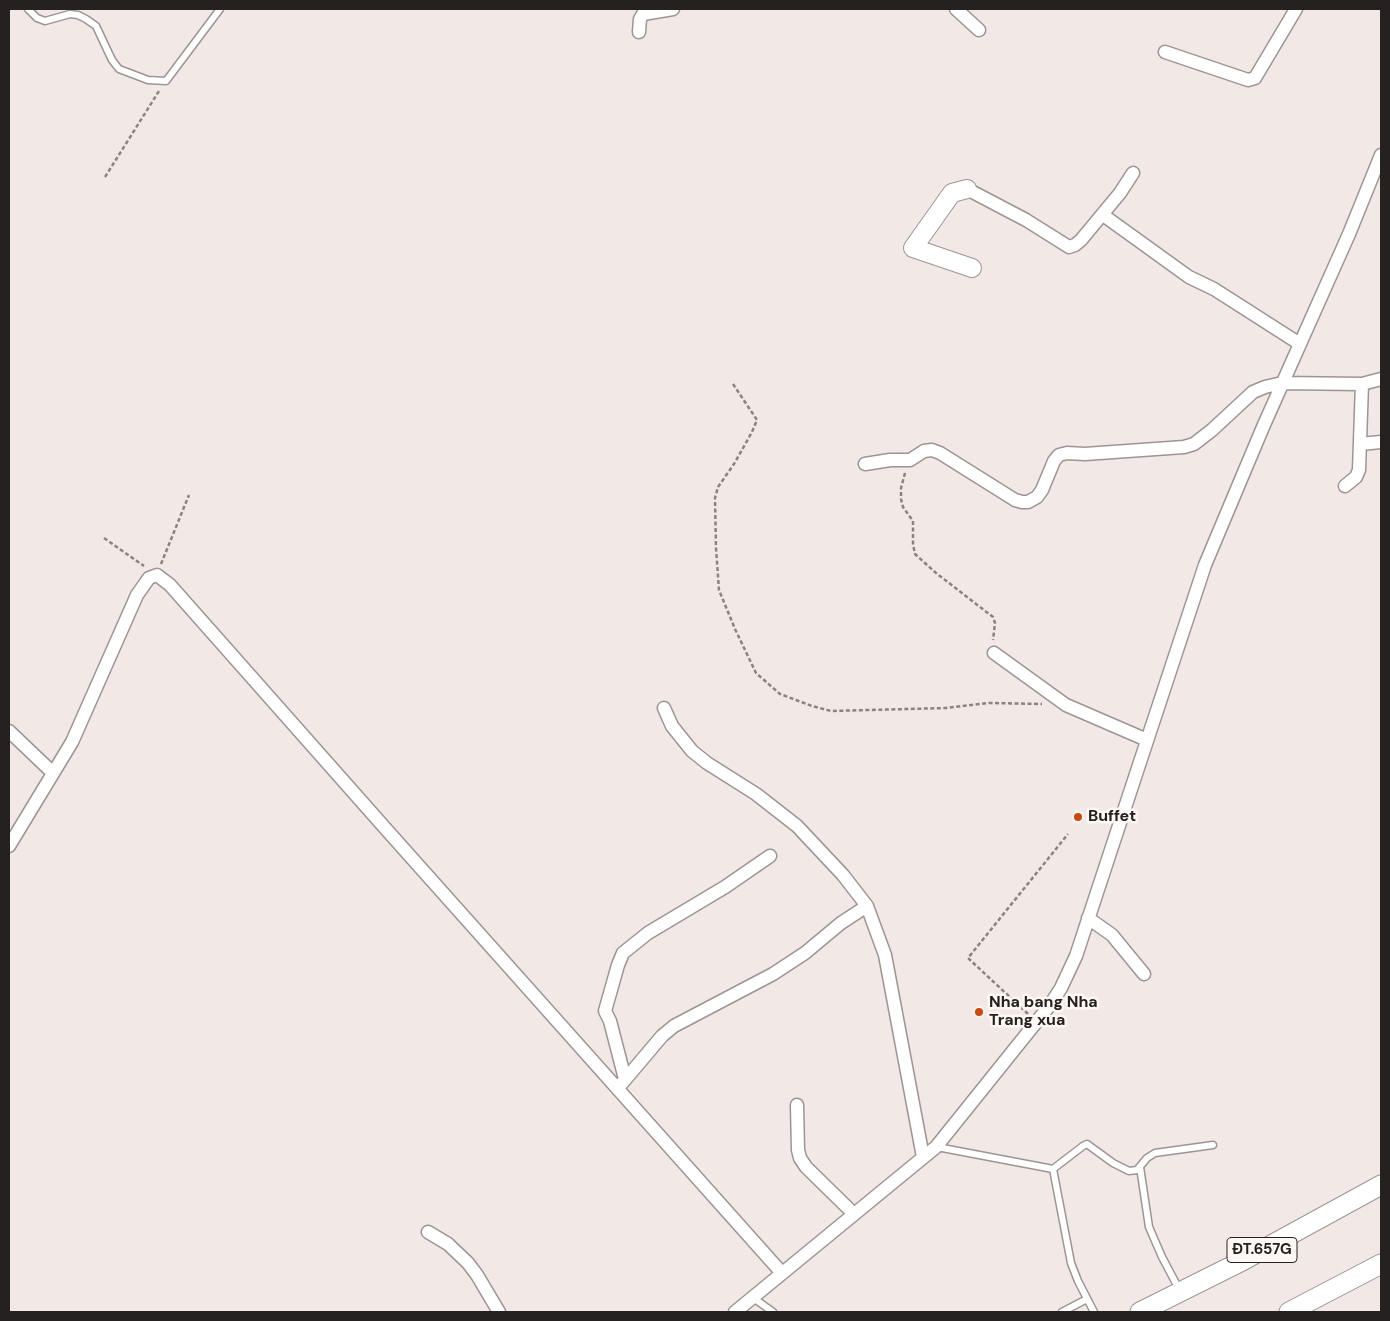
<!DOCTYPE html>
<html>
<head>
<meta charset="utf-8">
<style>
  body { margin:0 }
  #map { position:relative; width:1390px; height:1321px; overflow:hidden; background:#f2e9e6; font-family:"DM Sans",sans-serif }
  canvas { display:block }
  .frame { position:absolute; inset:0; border:10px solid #252120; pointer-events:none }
</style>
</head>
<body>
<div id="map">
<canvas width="1390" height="1321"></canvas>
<div class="frame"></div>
</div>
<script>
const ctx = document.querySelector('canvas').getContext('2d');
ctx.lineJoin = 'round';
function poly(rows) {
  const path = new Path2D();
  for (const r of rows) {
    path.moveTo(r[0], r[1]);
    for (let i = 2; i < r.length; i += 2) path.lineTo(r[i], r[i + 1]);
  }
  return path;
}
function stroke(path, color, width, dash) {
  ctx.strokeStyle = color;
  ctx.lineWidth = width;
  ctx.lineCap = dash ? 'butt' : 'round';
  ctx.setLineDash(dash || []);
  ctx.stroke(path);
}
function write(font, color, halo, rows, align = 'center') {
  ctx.font = font + ' "DM Sans",sans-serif';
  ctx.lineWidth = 5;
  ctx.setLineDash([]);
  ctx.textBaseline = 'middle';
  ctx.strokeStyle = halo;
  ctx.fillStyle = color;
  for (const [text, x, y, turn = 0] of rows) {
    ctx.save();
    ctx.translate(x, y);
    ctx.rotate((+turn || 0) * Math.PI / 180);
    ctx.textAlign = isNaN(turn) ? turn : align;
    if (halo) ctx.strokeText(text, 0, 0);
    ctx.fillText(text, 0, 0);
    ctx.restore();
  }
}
const service = poly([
  [28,9,37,18,45,21,70,14,78,15,86,19,96,26,112,60,119,69,148,80,166,81,220,9],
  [937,1147,1053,1169,1071,1263,1078,1281,1094,1312],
  [1140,1167,1149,1227,1162,1257,1180,1291],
  [1053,1169,1083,1146,1087,1144,1113,1163,1129,1171,1137,1170,1147,1158,1155,1153,1213,1145],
  [752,1297,773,1312],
  [1062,1312,1087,1299]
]);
const minor = poly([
  [956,9,979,30],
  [639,32,640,19,643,14,673,9],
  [1165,52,1248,80,1255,78,1296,9],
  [967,189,1026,220,1069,247,1075,245,1081,240,1120,193,1133,173],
  [1103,215,1189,277,1214,289,1300,344],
  [1360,444,1381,442],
  [865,464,890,460,910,460,924,451,932,450,940,453,1015,500,1022,502,1028,502,1037,497,1042,490,1054,461,1059,455,1067,453,1085,454,1184,447,1194,444,1212,430,1253,392,1265,387,1282,383,1362,384,1381,379],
  [1345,486,1356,477,1359,470,1362,384],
  [994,653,1066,705,1147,740],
  [664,708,672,726,692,751,707,763,756,794,797,826,843,875,867,906,885,955,923,1157],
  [9,731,53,773],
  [9,846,72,742,137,595,149,578,157,575,170,585,385,828,781,1272],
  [1088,918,1112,935,1144,974],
  [625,1079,610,1021,605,1011,618,965,623,953,648,933,725,887,770,856],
  [618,1088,662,1036,674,1026,773,974,805,953,841,923,867,906],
  [797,1105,798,1150,800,1158,806,1167,854,1214],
  [428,1232,448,1244,468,1263,477,1275,499,1312],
  [735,1312,936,1147,1050,1005,1061,988,1076,956,1205,565,1263,427,1349,234,1381,155]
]);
const secondary = poly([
  [967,189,952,193,913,248,972,268]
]);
const primary = poly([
  [1140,1312,1242,1261,1381,1185],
  [1289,1312,1381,1264]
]);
stroke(service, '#9d9593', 9);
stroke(minor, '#9d9593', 15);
stroke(secondary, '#9d9593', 20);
stroke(primary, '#9d9593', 21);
stroke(poly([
  [105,177,159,91],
  [733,384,757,420,752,432,734,464,718,487,715,498,716,548,719,590,735,629,756,673,780,694,812,706,831,711,946,708,989,703,1042,704],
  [905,473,901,488,901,499,903,507,913,521,913,544,915,554,936,573,993,617,995,623,993,640],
  [104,538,144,566],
  [161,564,189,495],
  [1028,1014,968,958,1068,834]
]), '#8a8381', 2.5, [4, 2.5]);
stroke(service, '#fff', 6);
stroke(minor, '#fff', 12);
stroke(secondary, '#fff', 18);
stroke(primary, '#fff', 19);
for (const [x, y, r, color] of [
  [1078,817,5,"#cd470e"],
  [979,1012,5,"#cd470e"]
]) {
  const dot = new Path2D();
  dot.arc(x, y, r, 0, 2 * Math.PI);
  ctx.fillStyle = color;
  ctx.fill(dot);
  stroke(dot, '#fef7f4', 2);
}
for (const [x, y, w] of [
  [1262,1250,70]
]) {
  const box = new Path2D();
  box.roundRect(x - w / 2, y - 12.5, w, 25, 4);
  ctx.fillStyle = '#fef7f4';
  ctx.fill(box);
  stroke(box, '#252120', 1);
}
write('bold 15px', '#252120', null, [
  ["ĐT.657G",1262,1250]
]);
write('bold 16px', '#252120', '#fef7f4', [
  ["Buffet",1088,817],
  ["Nha bang Nha",989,1003],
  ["Trang xua",989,1021]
], 'left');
</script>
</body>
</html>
